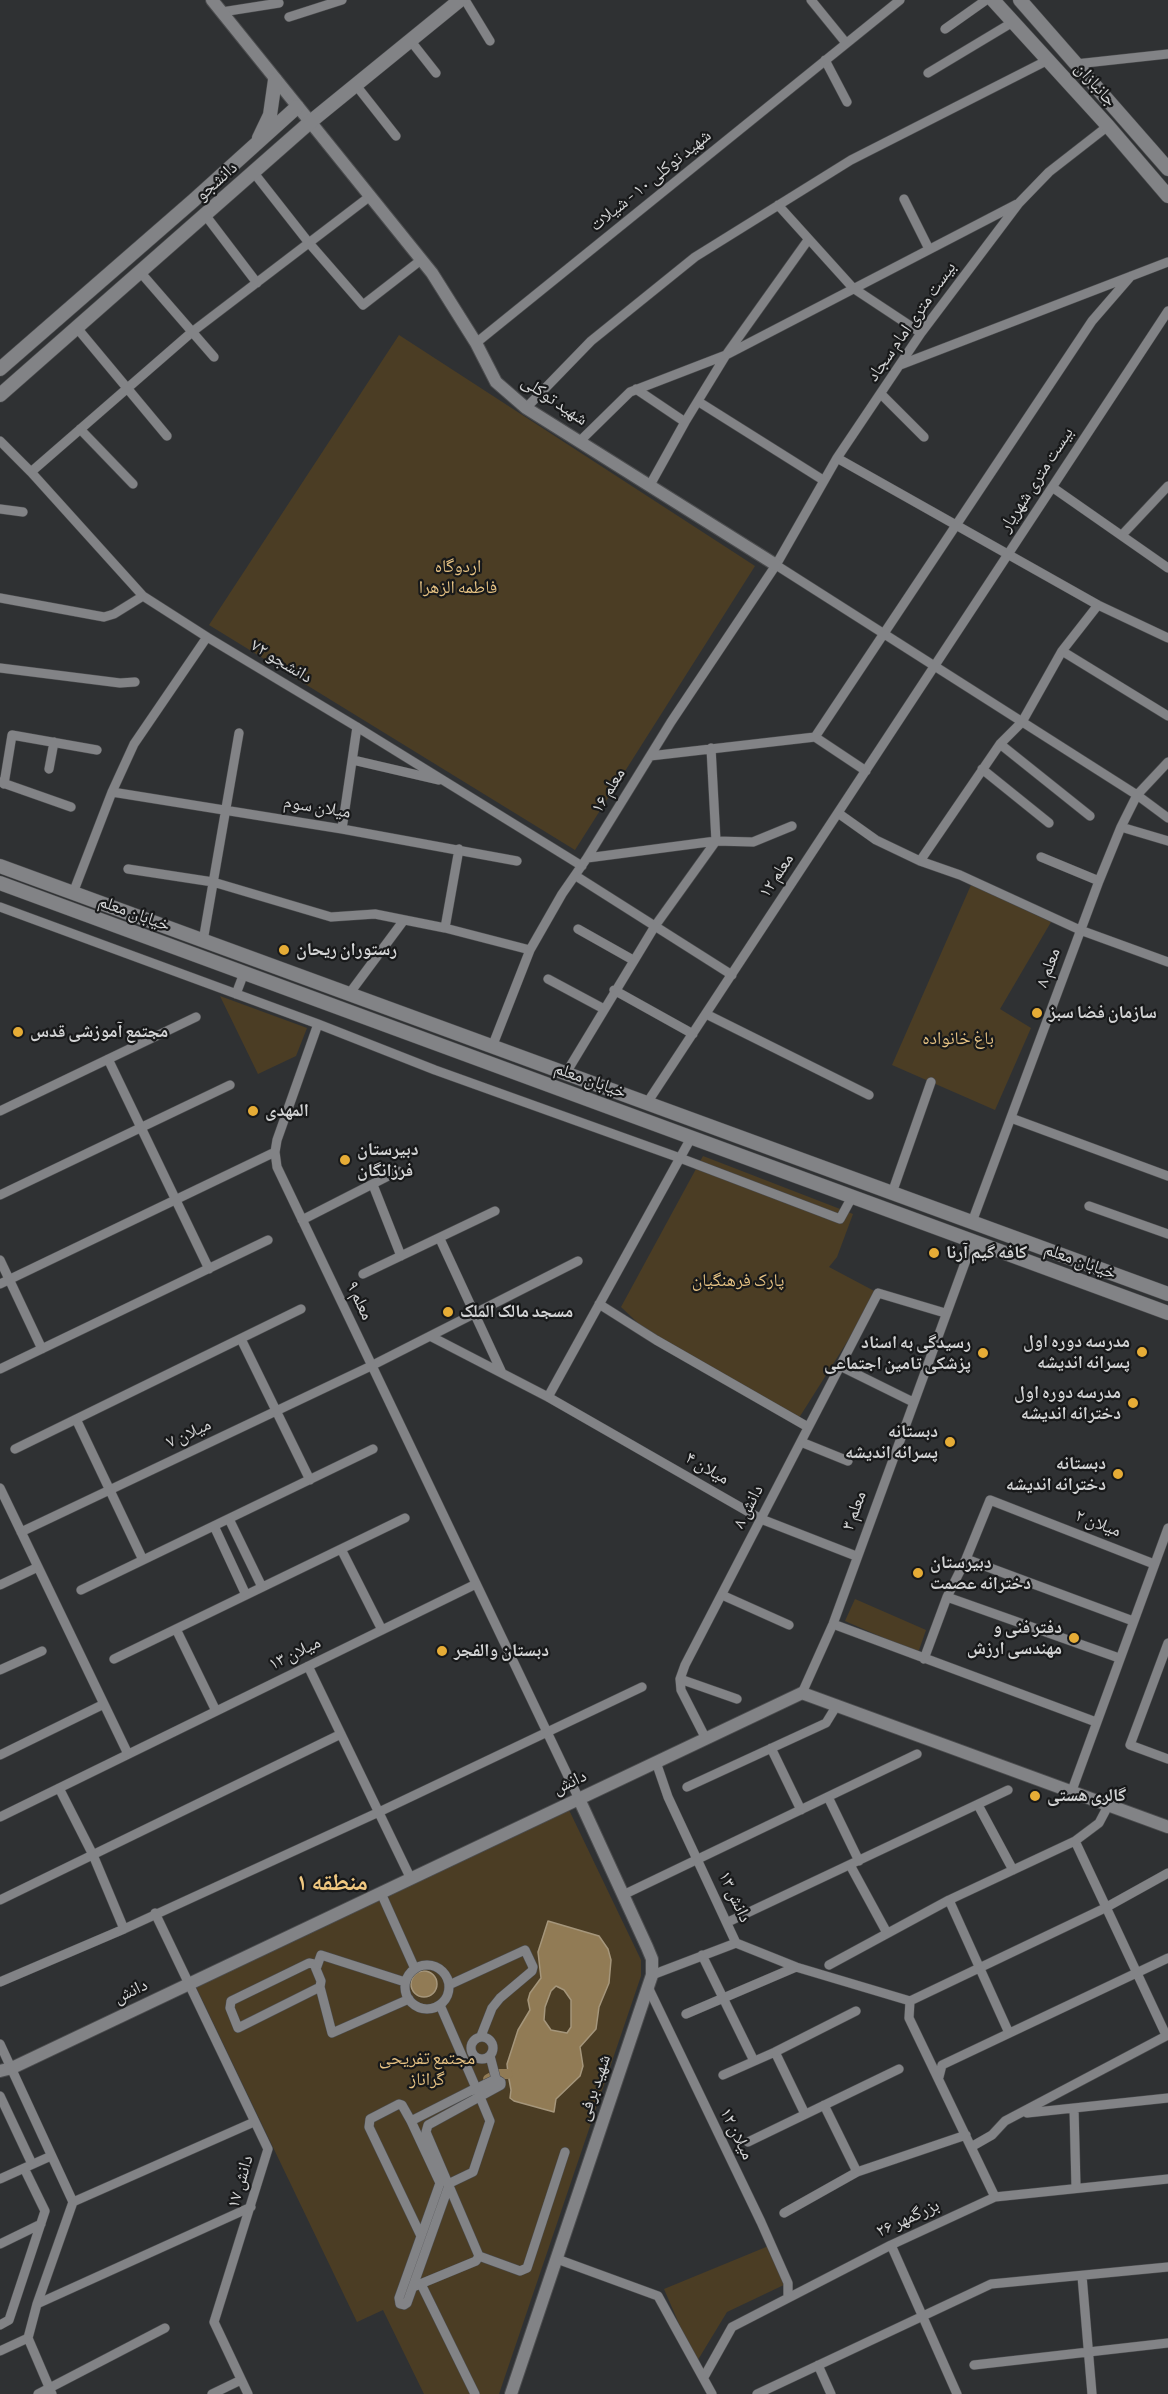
<!DOCTYPE html>
<html>
<head>
<meta charset="utf-8">
<style>
  body { margin:0 }
  canvas { display:block; background:#2f3133 }
</style>
</head>
<body>
<canvas width="1168" height="2394"></canvas>
<script>
const ctx = document.querySelector('canvas').getContext('2d');
ctx.lineJoin = 'round';
function paint(path, color) {
  ctx.fillStyle = color;
  ctx.fill(path, 'evenodd');
}
function poly(rows) {
  const path = new Path2D();
  for (const r of rows) {
    if (r.length === 3) {
      path.moveTo(r[0] + r[2], r[1]);
      path.arc(r[0], r[1], r[2], 0, 2 * Math.PI);
      continue;
    }
    path.moveTo(r[0], r[1]);
    for (let i = 2; i < r.length; i += 2) path.lineTo(r[i], r[i + 1]);
  }
  return path;
}
function stroke(path, color, width, dash) {
  ctx.strokeStyle = color;
  ctx.lineWidth = width;
  ctx.lineCap = dash ? 'butt' : 'round';
  ctx.setLineDash(dash || []);
  ctx.stroke(path);
}
function write(font, color, halo, rows, align = 'center') {
  ctx.font = font + ' "Sofia Sans Condensed","Noto Naskh Arabic",sans-serif';
  ctx.lineWidth = 4.5;
  ctx.setLineDash([]);
  ctx.textBaseline = 'middle';
  ctx.strokeStyle = halo;
  ctx.fillStyle = color;
  for (const [text, x, y, turn = 0] of rows) {
    ctx.save();
    ctx.translate(x, y);
    ctx.rotate((+turn || 0) * Math.PI / 180);
    ctx.textAlign = isNaN(turn) ? turn : align;
    if (halo) ctx.strokeText(text, 0, 0);
    ctx.fillText(text, 0, 0);
    ctx.restore();
  }
}
paint(poly([
  [399,335,755,566,575,850,209,625],
  [971,885,1051,922,1000,1009,1031,1028,995,1110,892,1065],
  [220,996,307,1028,296,1056,258,1074],
  [703,1156,853,1214,837,1257,829,1267,878,1293,797,1421,656,1340,621,1307],
  [855,1599,926,1630,918,1653,845,1621],
  [569,1810,641,1960,641,1976,499,2394,424,2394,383,2310,357,2322,196,1987],
  [771,2245,788,2283,727,2312,696,2363,664,2289]
]), '#4b3d24');
const water = poly([
  [548,1921,599,1936,608,1949,611,1960,609,1983,599,2007,596,2029,580,2047,583,2066,580,2076,556,2099,554,2112,514,2101,510,2098,511,2090,508,2074,507,2064,518,2030,530,2010,528,2000,530,1993,541,1978,538,1952,548,1921],
  [556,1986,564,1990,571,2000,571,2027,567,2033,551,2030,544,2020,545,2007,551,1991,556,1986],
  [424,1984,13]
]);
paint(water, '#917b55');
stroke(water, '#a5967b', 1.5);
stroke(poly([
  [488,2079,497,2074,508,2074]
]), '#917b55', 10);
const minor = poly([
  [465,0,490,41],
  [811,0,846,43],
  [222,12,279,3],
  [289,17,342,0],
  [945,29,986,0],
  [410,40,436,73],
  [825,60,847,102],
  [1076,64,1168,54],
  [928,73,1013,22],
  [355,84,396,136],
  [254,173,309,243,363,305,421,260],
  [904,199,929,249],
  [778,205,853,288,921,333],
  [206,216,257,283],
  [141,273,214,357],
  [77,328,167,436],
  [476,343,900,0],
  [900,365,1168,262],
  [636,389,685,422],
  [881,394,924,437],
  [699,402,823,480],
  [526,408,591,341,695,257,851,160,1048,60],
  [80,429,133,484],
  [0,441,31,472,143,596,207,637,357,727,582,866],
  [580,441,630,392,726,355,1017,204],
  [837,458,1098,605,1168,638],
  [31,472,192,332,369,197],
  [650,485,685,422,726,355,808,240],
  [1052,487,1168,568],
  [0,509,23,512],
  [1122,535,1168,486],
  [776,565,1137,795,1168,818],
  [0,598,104,617,114,614,143,596],
  [1062,651,1168,716],
  [0,668,120,683,135,682],
  [815,737,1092,321,1131,276],
  [1000,744,1090,816],
  [711,748,716,841],
  [650,756,815,737,866,771],
  [353,760,439,780],
  [49,769,54,742],
  [982,769,1049,823],
  [0,782,71,807],
  [4,784,12,735,97,750],
  [112,792,342,829,517,861],
  [838,813,876,840,920,861,960,875,1080,930,1168,962],
  [1121,827,1168,841],
  [342,829,357,727],
  [1041,857,1099,881],
  [587,858,716,841,753,842,792,826],
  [920,861,1000,744,1022,722,1062,651,1098,605],
  [128,869,213,882,331,917,375,914,445,928,530,950],
  [576,876,732,975],
  [73,893,112,792,134,744,207,637],
  [0,907,318,1024,435,1070,680,1158,840,1219,852,1197],
  [445,928,459,849],
  [578,929,633,960],
  [203,941,239,733],
  [548,979,604,1009],
  [614,990,693,1034],
  [236,994,244,973],
  [349,994,404,920],
  [706,1014,869,1095],
  [318,1024,277,1140,275,1152,277,1167,579,1799],
  [492,1047,530,950,562,894,587,858,671,722,776,565,837,458,921,333,1019,203,1049,172,1108,126],
  [108,1059,209,1269],
  [566,1073,655,926,716,841],
  [647,1103,1168,311],
  [0,1111,196,1017],
  [1011,1118,1168,1176],
  [373,1185,401,1256],
  [892,1193,931,1082],
  [0,1195,230,1085],
  [1089,1206,1168,1234],
  [302,1220,398,1171],
  [972,1222,1099,881,1121,827,1137,795,1168,762],
  [440,1239,502,1373],
  [0,1260,42,1349],
  [363,1274,495,1211],
  [0,1284,275,1152],
  [599,1304,656,1340,808,1427],
  [430,1336,548,1397,761,1519,856,1556],
  [241,1339,310,1480],
  [840,1366,913,1402],
  [0,1369,268,1240],
  [548,1397,691,1138],
  [76,1419,143,1560],
  [801,1442,848,1461],
  [15,1449,301,1309],
  [0,1488,128,1754],
  [229,1519,262,1587],
  [214,1526,246,1595],
  [21,1532,371,1366,578,1261],
  [341,1549,382,1630],
  [966,1559,1133,1621],
  [0,1585,38,1567],
  [81,1590,373,1449],
  [722,1595,789,1625],
  [947,1597,1119,1658],
  [833,1624,1096,1722],
  [176,1629,216,1711],
  [1168,1643,1130,1745,1168,1759],
  [114,1659,405,1518],
  [924,1659,947,1597,966,1559,990,1500,1154,1564],
  [308,1666,411,1879],
  [0,1670,42,1651],
  [680,1679,737,1699],
  [802,1693,833,1624,973,1241],
  [706,1739,681,1690,680,1679,685,1665,878,1293,945,1313],
  [771,1748,801,1810],
  [0,1755,104,1704],
  [656,1762,668,1797,736,1943,796,1967,910,2001],
  [687,1787,826,1723,837,1705],
  [59,1788,93,1855,124,1929],
  [1071,1793,1168,1528],
  [828,1797,859,1861],
  [978,1805,1013,1870],
  [0,1817,476,1584],
  [1075,1841,1166,2035],
  [850,1865,887,1933],
  [381,1893,415,1969],
  [623,1895,917,1754],
  [0,1900,341,1734],
  [949,1900,1009,2033],
  [155,1913,268,2149,214,2322,248,2394],
  [728,1922,1008,1790],
  [702,1955,754,2061],
  [829,1965,949,1900,1075,1841,1099,1823,1108,1806],
  [427,1987,22],
  [316,1969,321,1955,405,1982],
  [652,1975,736,1943],
  [0,1982,124,1929,379,1812,642,1687],
  [449,1985,525,1950,533,1967,532,1971,500,1998,492,2008,481,2036],
  [320,1987,238,2028,230,2008,231,2001,309,1963,314,1964,321,1981,320,1987,332,2033,409,1999],
  [648,1987,761,2222,788,2283,788,2297],
  [910,2001,1105,1908,1168,1873],
  [910,2001,909,2018,995,2197],
  [440,2005,476,2088,411,2121,440,2183,399,2298,400,2304,404,2305,407,2303,448,2188],
  [686,2014,796,1967],
  [482,2048,11],
  [0,2044,73,2202],
  [775,2052,805,2114],
  [490,2056,496,2079],
  [723,2075,775,2052,856,2011],
  [939,2077,942,2065,1168,1958],
  [0,2096,32,2164],
  [824,2105,857,2172],
  [1074,2108,1076,2187],
  [1027,2113,1168,2098],
  [411,2121,402,2105,399,2104,370,2119,369,2127,421,2236],
  [748,2142,899,2069],
  [971,2147,992,2135,1005,2121,1168,2035],
  [0,2179,51,2156],
  [448,2184,473,2172,490,2121,480,2097],
  [784,2213,857,2172,966,2135],
  [0,2244,41,2224],
  [891,2245,957,2394],
  [479,2256,520,2271,527,2268,565,2152],
  [557,2259,658,2296,712,2394],
  [1082,2276,1092,2394],
  [421,2284,475,2394],
  [413,2287,476,2261,479,2256,426,2132,428,2125,501,2085,501,2082,496,2079,471,2091],
  [37,2304,251,2207],
  [0,2325,9,2320,45,2211,24,2168],
  [28,2338,52,2394],
  [0,2351,28,2338,37,2304,73,2202,254,2122],
  [818,2365,831,2394],
  [974,2365,1168,2343],
  [704,2377,732,2327,891,2245,995,2197,1168,2179],
  [38,2394,165,2328],
  [212,2394,241,2380],
  [757,2394,991,2284,1168,2267]
]);
const tertiary = poly([
  [212,0,432,273,476,343,496,382,526,408,776,565],
  [0,2071,12,2068,802,1693,1168,1827],
  [511,2394,652,1975,652,1959,647,1947,579,1799]
]);
const secondary = poly([
  [993,0,1108,126,1168,196],
  [1020,0,1168,169],
  [259,138,270,115,275,80],
  [0,369,194,200,297,107],
  [0,395,309,123,460,0],
  [0,866,1168,1294],
  [0,883,1168,1313]
]);
stroke(minor, '#4c4d4f', 10);
stroke(tertiary, '#4c4d4f', 14);
stroke(secondary, '#4c4d4f', 15);
stroke(minor, '#828386', 9);
stroke(tertiary, '#828386', 12);
stroke(secondary, '#828386', 14);
for (const [x, y, r, color] of [
  [284,950,6,"#e6ac36"],
  [1037,1013,6,"#e6ac36"],
  [18,1032,6,"#e6ac36"],
  [253,1111,6,"#e6ac36"],
  [345,1160,6,"#e6ac36"],
  [934,1253,6,"#e6ac36"],
  [448,1312,6,"#e6ac36"],
  [1142,1352,6,"#e6ac36"],
  [983,1353,6,"#e6ac36"],
  [1133,1403,6,"#e6ac36"],
  [950,1442,6,"#e6ac36"],
  [1118,1474,6,"#e6ac36"],
  [918,1573,6,"#e6ac36"],
  [1074,1638,6,"#e6ac36"],
  [442,1651,6,"#e6ac36"],
  [1035,1796,6,"#e6ac36"]
]) {
  const dot = new Path2D();
  dot.arc(x, y, r, 0, 2 * Math.PI);
  ctx.fillStyle = color;
  ctx.fill(dot);
  stroke(dot, '#18191a', 2);
}
write('18px', '#d3d4d5', '#18191a', [
  ["جانبازان",1095,85,48],
  ["شهید توکلی ۱۰ - شیلات",651,181,-39],
  ["دانشجو",217,182,-42],
  ["بیست متری امام سجاد",912,322,-55],
  ["شهید توکلی",554,401,34],
  ["بیست متری شهریار",1037,480,-57],
  ["دانشجو ۷۲",281,662,31],
  ["معلم ۱۶",609,791,-59],
  ["میلان سوم",317,808,9],
  ["معلم ۱۲",777,876,-57],
  ["خیابان معلم",134,914,20],
  ["معلم ۸",1049,968,-70],
  ["خیابان معلم",590,1081,20],
  ["خیابان معلم",1080,1262,20],
  ["معلم ۹",359,1301,65],
  ["میلان ۷",189,1434,-25],
  ["میلان ۴",707,1469,30],
  ["دانش ۸",749,1507,-63],
  ["معلم ۳",855,1511,-70],
  ["میلان ۲",1098,1524,21],
  ["میلان ۱۳",295,1654,-26],
  ["دانش",570,1783,-25],
  ["دانش ۱۳",734,1897,65],
  ["دانش",131,1992,-25],
  ["شهید برفی",595,2088,-71],
  ["میلان ۱۲",736,2134,64],
  ["دانش ۱۷",241,2182,-74],
  ["بزرگمهر ۲۶",908,2219,-25]
]);
write('18px', '#e6c283', '#18191a', [
  ["اردوگاه",458,567],
  ["فاطمه الزهرا",458,588],
  ["باغ خانواده",958,1039],
  ["پارک فرهنگیان",738,1281],
  ["مجتمع تفریحی",427,2059],
  ["گراناز",427,2080]
]);
write('bold 18px', '#d3d4d5', '#18191a', [
  ["رستوران ریحان",296,950],
  ["سازمان فضا سبز",1049,1013],
  ["مجتمع آموزشی قدس",30,1032],
  ["المهدی",265,1111],
  ["دبیرستان",357,1150],
  ["فرزانگان",357,1171],
  ["کافه گیم آرنا",946,1253],
  ["مسجد مالک الملک",460,1312],
  ["مدرسه دوره اول",1130,1342,"right"],
  ["پسرانه اندیشه",1130,1363,"right"],
  ["رسیدگی به اسناد",971,1343,"right"],
  ["پزشکی تامین اجتماعی",971,1364,"right"],
  ["مدرسه دوره اول",1121,1393,"right"],
  ["دخترانه اندیشه",1121,1414,"right"],
  ["دبستانه",938,1432,"right"],
  ["پسرانه اندیشه",938,1453,"right"],
  ["دبستانه",1106,1464,"right"],
  ["دخترانه اندیشه",1106,1485,"right"],
  ["دبیرستان",930,1563],
  ["دخترانه عصمت",930,1584],
  ["دفتر فنی و",1062,1628,"right"],
  ["مهندسی ارزش",1062,1649,"right"],
  ["دبستان والفجر",454,1651],
  ["گالری هستی",1047,1796]
], 'left');
write('bold 24px', '#f0c881', '#18191a', [
  ["منطقه ۱",332,1884]
]);
</script>
</body>
</html>
